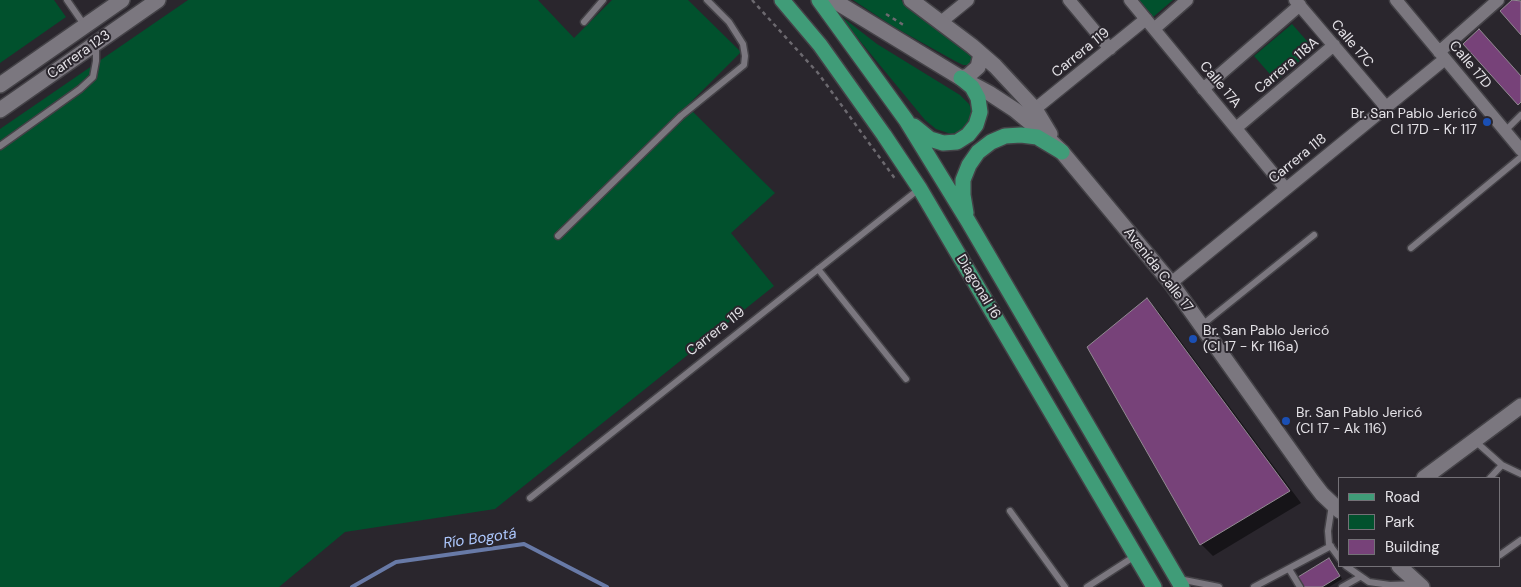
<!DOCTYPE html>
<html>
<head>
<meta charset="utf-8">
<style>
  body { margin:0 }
  #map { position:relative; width:1521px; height:587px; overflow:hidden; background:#2a262d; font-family:"DM Sans",sans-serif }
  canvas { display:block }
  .legend { position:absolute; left:1338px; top:477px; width:162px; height:90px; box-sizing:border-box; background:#2a262d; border:1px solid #747177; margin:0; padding:6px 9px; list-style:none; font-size:15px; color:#e4e2e7 }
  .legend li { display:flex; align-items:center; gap:10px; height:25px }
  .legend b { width:25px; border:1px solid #747177 }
</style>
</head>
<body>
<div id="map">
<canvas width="1521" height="587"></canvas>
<ul class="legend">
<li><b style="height:6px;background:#409c78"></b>Road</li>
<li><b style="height:14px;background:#01512d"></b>Park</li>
<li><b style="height:14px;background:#774279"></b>Building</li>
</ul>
</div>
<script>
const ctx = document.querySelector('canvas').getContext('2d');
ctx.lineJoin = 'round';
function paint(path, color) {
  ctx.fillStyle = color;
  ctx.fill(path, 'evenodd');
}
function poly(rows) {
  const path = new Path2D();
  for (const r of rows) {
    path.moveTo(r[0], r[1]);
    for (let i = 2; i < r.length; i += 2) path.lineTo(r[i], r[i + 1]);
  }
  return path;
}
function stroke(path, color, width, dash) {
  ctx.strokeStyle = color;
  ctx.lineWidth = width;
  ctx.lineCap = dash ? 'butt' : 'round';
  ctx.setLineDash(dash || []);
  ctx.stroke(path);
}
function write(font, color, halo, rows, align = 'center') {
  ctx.font = font + ' "DM Sans",sans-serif';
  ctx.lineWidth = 4;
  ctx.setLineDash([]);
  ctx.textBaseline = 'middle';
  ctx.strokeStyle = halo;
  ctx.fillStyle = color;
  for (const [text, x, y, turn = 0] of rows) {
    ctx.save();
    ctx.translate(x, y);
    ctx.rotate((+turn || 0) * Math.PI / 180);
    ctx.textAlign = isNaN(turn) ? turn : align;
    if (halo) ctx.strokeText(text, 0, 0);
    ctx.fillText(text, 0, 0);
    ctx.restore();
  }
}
paint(poly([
  [0,0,54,0,66,17,0,63],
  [188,0,538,0,574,38,612,0,688,0,741,52,687,106,775,193,731,233,774,286,495,509,345,532,279,587,0,587,0,129],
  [853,0,901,0,970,54,973,60,970,65,963,65,955,61,894,27],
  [1136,0,1173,0,1152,18],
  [837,13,877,44,960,95,969,104,972,111,972,120,963,132,951,134,936,129,925,120],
  [1292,24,1314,49,1276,81,1254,56]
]), '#01512d');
paint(poly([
  [1147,300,1159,312,1301,503,1213,556,1201,544,1088,348],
  [1331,562,1342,579,1329,587,1305,587]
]), '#0007');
stroke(poly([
  [352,587,396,562,524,544,607,587]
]), '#687aa7', 4);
const building = poly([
  [1512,0,1521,1,1521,35,1500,11,1512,0],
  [1479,29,1521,76,1521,102,1518,105,1463,44,1479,29],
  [1147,298,1290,491,1200,545,1087,347,1147,298],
  [1329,558,1340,576,1322,587,1304,587,1298,577,1329,558]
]);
paint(building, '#774279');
stroke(building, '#918a91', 1);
const lane = poly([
  [67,0,85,26],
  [584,22,603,0],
  [1505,131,1521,115],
  [0,146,80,89,93,77,96,61,96,44],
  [558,236,681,116,744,65,745,56,743,44,729,22,707,0],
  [1411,248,1521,157],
  [818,269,906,379],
  [1202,325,1314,235],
  [1475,441,1502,465,1521,474],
  [1490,478,1502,465],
  [530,498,919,189],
  [1332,505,1328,531,1329,544,1340,559],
  [1010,511,1065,587],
  [1500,555,1521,540],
  [1346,566,1369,582,1390,585,1416,584],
  [1289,569,1300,587],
  [1179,579,1219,587],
  [1087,587,1135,556],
  [1254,587,1331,546],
  [1342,587,1360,577]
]);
const street = poly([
  [1069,0,1110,49],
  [1130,0,1286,189],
  [1295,0,1386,107],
  [1396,0,1521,150],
  [941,22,968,0],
  [1154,29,1187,0],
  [1439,52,1498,0],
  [1203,89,1300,5],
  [1035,109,1146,19],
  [1236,128,1334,45],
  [1171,283,1445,59]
]);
const secondary = poly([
  [833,0,961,78,989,93,1015,110,1039,130,1062,152,1171,283,1312,481,1322,494,1340,511],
  [911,0,972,46,995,66,1035,109,1050,134],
  [961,78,968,76,978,67,981,54],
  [0,85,122,0],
  [0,110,158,0],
  [1424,478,1521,406],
  [1399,566,1422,587]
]);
const primary = poly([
  [782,0,820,45,884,135,920,189,1154,587],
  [819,0,906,120,968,221,1182,587],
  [914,126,930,139,943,143,957,142,968,135,976,125,980,112,978,98,972,87,961,78],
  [966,213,963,195,963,180,969,165,978,152,991,142,1005,136,1021,135,1037,137,1062,152]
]);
stroke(lane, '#444247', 9);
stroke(street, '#444247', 15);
stroke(secondary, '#444247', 18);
stroke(primary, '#444247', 18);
stroke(poly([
  [752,0,818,73,896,180],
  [886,14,905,26]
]), '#6c696f', 2.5, [4, 4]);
stroke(lane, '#7b777f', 6);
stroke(street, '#7b777f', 12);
stroke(secondary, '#7b777f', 15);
stroke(primary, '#409c78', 15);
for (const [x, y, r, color] of [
  [1487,122,5,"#1a4fb4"],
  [1193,339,5,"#1a4fb4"],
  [1286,421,5,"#1a4fb4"]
]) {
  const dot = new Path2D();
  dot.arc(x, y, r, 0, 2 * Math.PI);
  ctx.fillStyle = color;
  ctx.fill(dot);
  stroke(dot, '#2a262d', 2);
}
write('14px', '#e4e2e7', '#2a262d', [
  ["Calle 17C",1352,44,50],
  ["Carrera 119",1081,53,-39],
  ["Carrera 123",79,55,-35],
  ["Calle 17D",1470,65,50],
  ["Carrera 118A",1287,66,-40],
  ["Calle 17A",1220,85,50],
  ["Carrera 118",1298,159,-39],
  ["Avenida Calle 17",1158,270,52],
  ["Diagonal 16",978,287,59],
  ["Carrera 119",716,332,-38]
]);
write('14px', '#e4e2e7', '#2a262d', [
  ["Br. San Pablo Jericó",1477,114,"right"],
  ["Cl 17D - Kr 117",1477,130,"right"],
  ["Br. San Pablo Jericó",1203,331],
  ["(Cl 17 - Kr 116a)",1203,347],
  ["Br. San Pablo Jericó",1296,413],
  ["(Cl 17 - Ak 116)",1296,429]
], 'left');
write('italic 15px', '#aec9ff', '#2a262d', [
  ["Río Bogotá",480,539,-8]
]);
</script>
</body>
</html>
